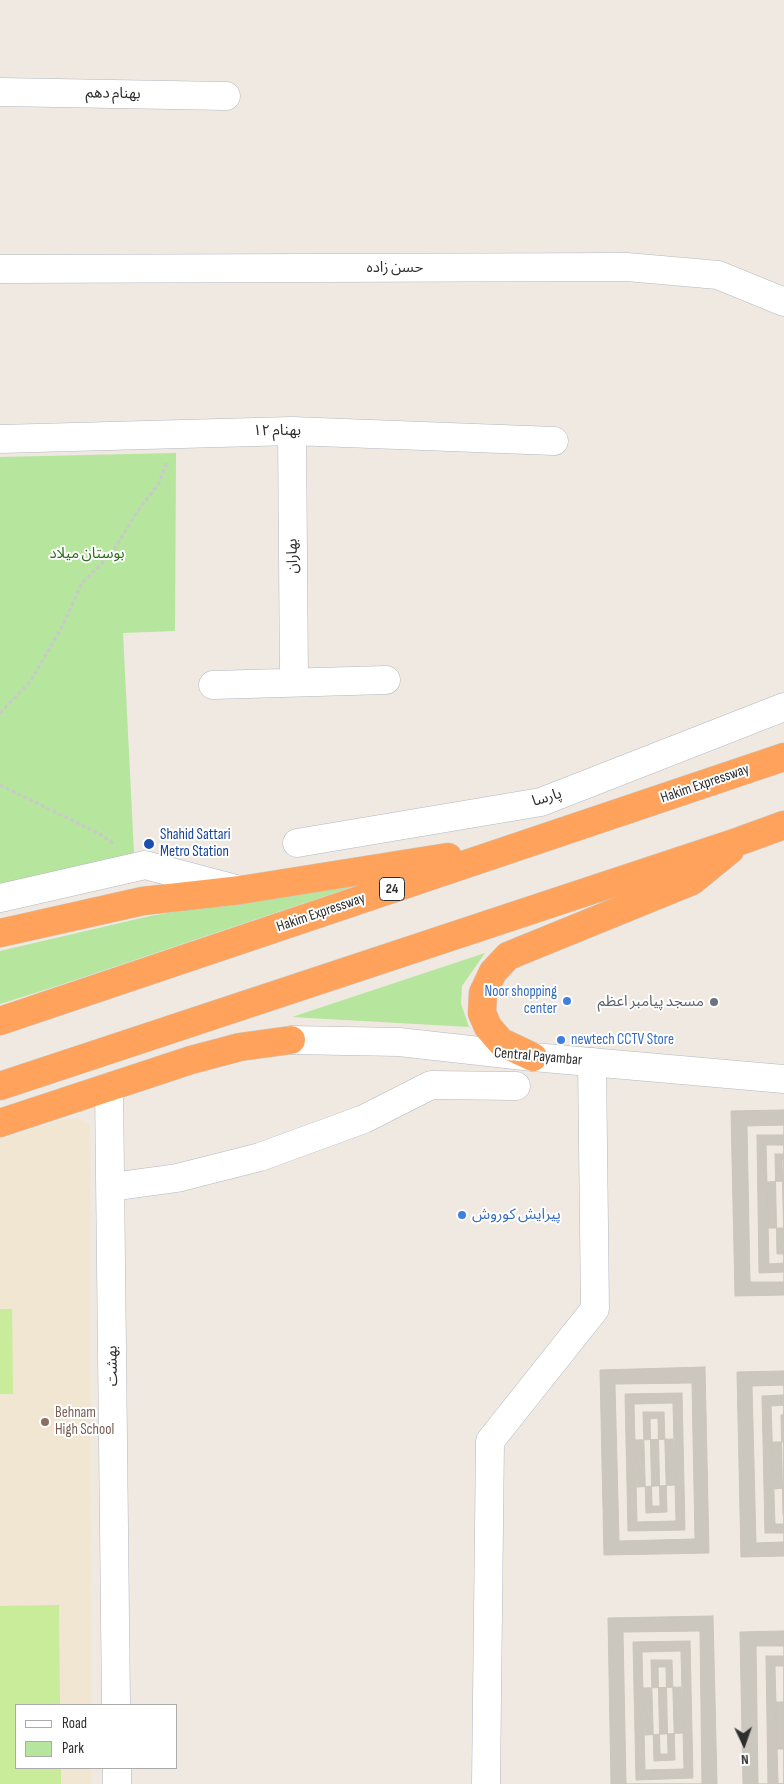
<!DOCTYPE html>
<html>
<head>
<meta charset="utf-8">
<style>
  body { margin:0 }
  #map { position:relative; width:784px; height:1784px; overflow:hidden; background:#efe9e1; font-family:"Sofia Sans Condensed",sans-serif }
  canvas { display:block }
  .legend { position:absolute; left:15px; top:1704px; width:162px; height:65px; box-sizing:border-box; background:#fff; border:1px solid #ababab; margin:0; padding:6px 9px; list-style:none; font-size:15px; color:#2e2e2e }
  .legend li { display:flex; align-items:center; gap:10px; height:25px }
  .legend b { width:25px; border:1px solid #ababab }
  .north { position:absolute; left:719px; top:1719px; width:50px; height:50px; -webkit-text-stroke:4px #fff; paint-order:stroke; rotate:177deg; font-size:14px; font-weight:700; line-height:20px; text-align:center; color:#2e2e2e }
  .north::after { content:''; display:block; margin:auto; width:18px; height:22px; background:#2e2e2e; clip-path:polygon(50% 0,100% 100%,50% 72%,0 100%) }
</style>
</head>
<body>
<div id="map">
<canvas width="784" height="1784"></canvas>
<ul class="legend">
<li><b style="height:6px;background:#fff"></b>Road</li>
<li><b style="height:14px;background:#b6e59e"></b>Park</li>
</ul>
<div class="north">N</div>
</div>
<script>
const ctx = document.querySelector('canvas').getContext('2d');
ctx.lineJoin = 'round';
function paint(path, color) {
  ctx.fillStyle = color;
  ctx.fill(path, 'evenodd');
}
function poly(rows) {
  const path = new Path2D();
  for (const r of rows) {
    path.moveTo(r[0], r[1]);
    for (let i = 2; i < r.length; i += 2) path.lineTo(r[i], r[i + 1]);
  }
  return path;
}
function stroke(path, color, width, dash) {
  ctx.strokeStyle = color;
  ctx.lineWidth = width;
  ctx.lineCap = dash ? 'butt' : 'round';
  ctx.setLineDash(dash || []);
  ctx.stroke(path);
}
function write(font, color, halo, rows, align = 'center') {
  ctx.font = font + ' "Sofia Sans Condensed","Noto Sans Arabic",sans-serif';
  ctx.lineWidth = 4;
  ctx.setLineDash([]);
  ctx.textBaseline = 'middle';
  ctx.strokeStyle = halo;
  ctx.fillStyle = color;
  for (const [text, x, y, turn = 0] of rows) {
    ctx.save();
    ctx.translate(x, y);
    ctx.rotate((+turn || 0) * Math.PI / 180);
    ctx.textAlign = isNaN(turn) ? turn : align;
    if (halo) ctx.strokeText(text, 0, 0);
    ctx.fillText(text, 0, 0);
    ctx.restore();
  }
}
paint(poly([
  [77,1118,90,1125,91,1705,16,1705,16,1768,91,1768,91,1784,0,1784,0,1139,61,1120]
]), '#f0e6d1');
paint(poly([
  [176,453,175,631,123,633,134,853,0,886,0,457],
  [388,875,54,987,0,1004,0,951,150,916],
  [485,953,462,986,461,1004,469,1027,292,1017]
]), '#b6e59e');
paint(poly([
  [0,1309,12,1309,13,1394,0,1394],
  [59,1605,60,1705,16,1705,16,1768,61,1768,61,1784,0,1784,0,1606]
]), '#c9ec9a');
const building = poly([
  [784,1110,784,1295,735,1296,731,1111,784,1110],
  [784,1125,784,1282,750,1282,747,1126,784,1125],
  [757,1135,784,1135,784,1272,759,1273,757,1135],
  [766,1145,784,1145,784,1263,769,1264,766,1145],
  [775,1154,784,1154,784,1254,777,1254,775,1154],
  [782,1160,784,1160,784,1244,782,1160],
  [784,1181,784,1228,768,1228,767,1182,784,1181],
  [705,1367,709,1553,604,1555,600,1370,705,1367],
  [784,1371,784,1556,741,1557,737,1372,784,1371],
  [692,1383,695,1539,619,1541,615,1384,692,1383],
  [784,1385,784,1542,756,1543,752,1386,784,1385],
  [682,1393,685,1530,628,1531,625,1394,682,1393],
  [784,1395,784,1533,765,1533,762,1396,784,1395],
  [673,1403,676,1521,637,1522,634,1404,673,1403],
  [784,1405,784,1524,775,1524,771,1406,784,1405],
  [643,1412,664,1412,667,1512,646,1513,643,1412],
  [784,1414,784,1515,783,1515,781,1415,784,1414],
  [658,1418,660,1506,652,1506,650,1419,658,1418],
  [673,1439,675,1485,637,1487,635,1440,673,1439],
  [772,1442,784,1442,784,1488,774,1489,772,1442],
  [713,1616,717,1784,611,1784,608,1618,713,1616],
  [700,1631,702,1784,626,1784,623,1632,700,1631],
  [784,1631,784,1784,743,1784,740,1632,784,1631],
  [690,1641,693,1778,636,1780,633,1642,690,1641],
  [756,1646,784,1646,784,1784,758,1784,756,1646],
  [681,1651,684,1769,645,1770,642,1652,681,1651],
  [766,1656,784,1656,784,1784,768,1784,766,1656],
  [651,1660,672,1660,675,1760,654,1761,651,1660],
  [775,1666,784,1666,784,1784,778,1784,775,1666],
  [658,1667,666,1667,668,1754,660,1754,658,1667],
  [681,1687,683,1733,645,1735,643,1688,681,1687],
  [776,1702,784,1702,784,1749,777,1749,776,1702]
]);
paint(building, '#cbc7bf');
stroke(building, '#cbc5ba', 1);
const street = poly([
  [0,92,226,96],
  [292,431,294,682],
  [0,439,292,431,554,441],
  [213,685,386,680],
  [297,843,541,802,784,707],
  [0,898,145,865,240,890],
  [109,1087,116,1705],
  [111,1187,177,1178,260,1157,364,1119,431,1085,516,1086],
  [117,1768,117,1784],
  [486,1784,490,1441,595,1309,592,1062]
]);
const secondary = poly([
  [0,269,627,267,718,275,784,302],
  [291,1040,399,1042,533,1057,784,1079]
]);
const highway = poly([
  [0,933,143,901,241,890,448,857],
  [0,1021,784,757],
  [533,1057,501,1042,488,1027,482,1013,483,993,493,972,508,956,692,881,730,850],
  [0,1086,740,841,784,825],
  [0,1123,191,1060,240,1047,291,1040]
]);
stroke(street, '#b4b7c1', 29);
stroke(secondary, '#b4b7c1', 29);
stroke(highway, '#c9c9c9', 29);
stroke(poly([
  [0,713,30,682,62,627,82,583,112,553,137,512,159,483,167,462],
  [0,785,100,834,114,844]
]), '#c9c9c9', 3, [4, 2.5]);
stroke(street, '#fff', 28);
stroke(secondary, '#fff', 28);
stroke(highway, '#ffa35c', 28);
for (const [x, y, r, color] of [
  [149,844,6,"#1a4fb4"],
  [567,1001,5,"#3f7fe0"],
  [714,1002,5,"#6b7280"],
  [561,1040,5,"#3f7fe0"],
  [462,1215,5,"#3f7fe0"],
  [45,1422,5,"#8d6e63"]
]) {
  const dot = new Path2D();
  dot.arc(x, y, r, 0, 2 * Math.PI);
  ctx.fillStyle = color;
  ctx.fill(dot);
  stroke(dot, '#fff', 2);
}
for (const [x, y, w] of [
  [392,889,25]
]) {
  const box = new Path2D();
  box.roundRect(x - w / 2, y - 11.5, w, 23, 4);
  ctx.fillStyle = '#fff';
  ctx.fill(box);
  stroke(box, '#2e2e2e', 1);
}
write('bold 14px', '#2e2e2e', null, [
  ["24",392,889]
]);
write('15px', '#2e2e2e', '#fff', [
  ["بهنام دهم",113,94,1],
  ["حسن زاده",395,268],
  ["بهنام ۱۲",277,431],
  ["بهاران",293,556,-91],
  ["Hakim Expressway",705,784,-19],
  ["پارسا",547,798,-17],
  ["Hakim Expressway",321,913,-19],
  ["Central Payambar",538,1057,5],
  ["بهشت",113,1366,-91]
]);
write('15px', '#2c6e1b', '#fff', [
  ["بوستان میلاد",87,554]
]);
write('15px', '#164399', '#fff', [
  ["Shahid Sattari",160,835],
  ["Metro Station",160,852]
], 'left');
write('15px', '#366cbe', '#fff', [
  ["Noor shopping",557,992,"right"],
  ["center",557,1009,"right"],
  ["newtech CCTV Store",571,1040],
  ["پیرایش کوروش",472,1215]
], 'left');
write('15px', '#5b616d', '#fff', [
  ["مسجد پیامبر اعظم",704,1002]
], 'right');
write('15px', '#785e54', '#fff', [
  ["Behnam",55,1413],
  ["High School",55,1430]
], 'left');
</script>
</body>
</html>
